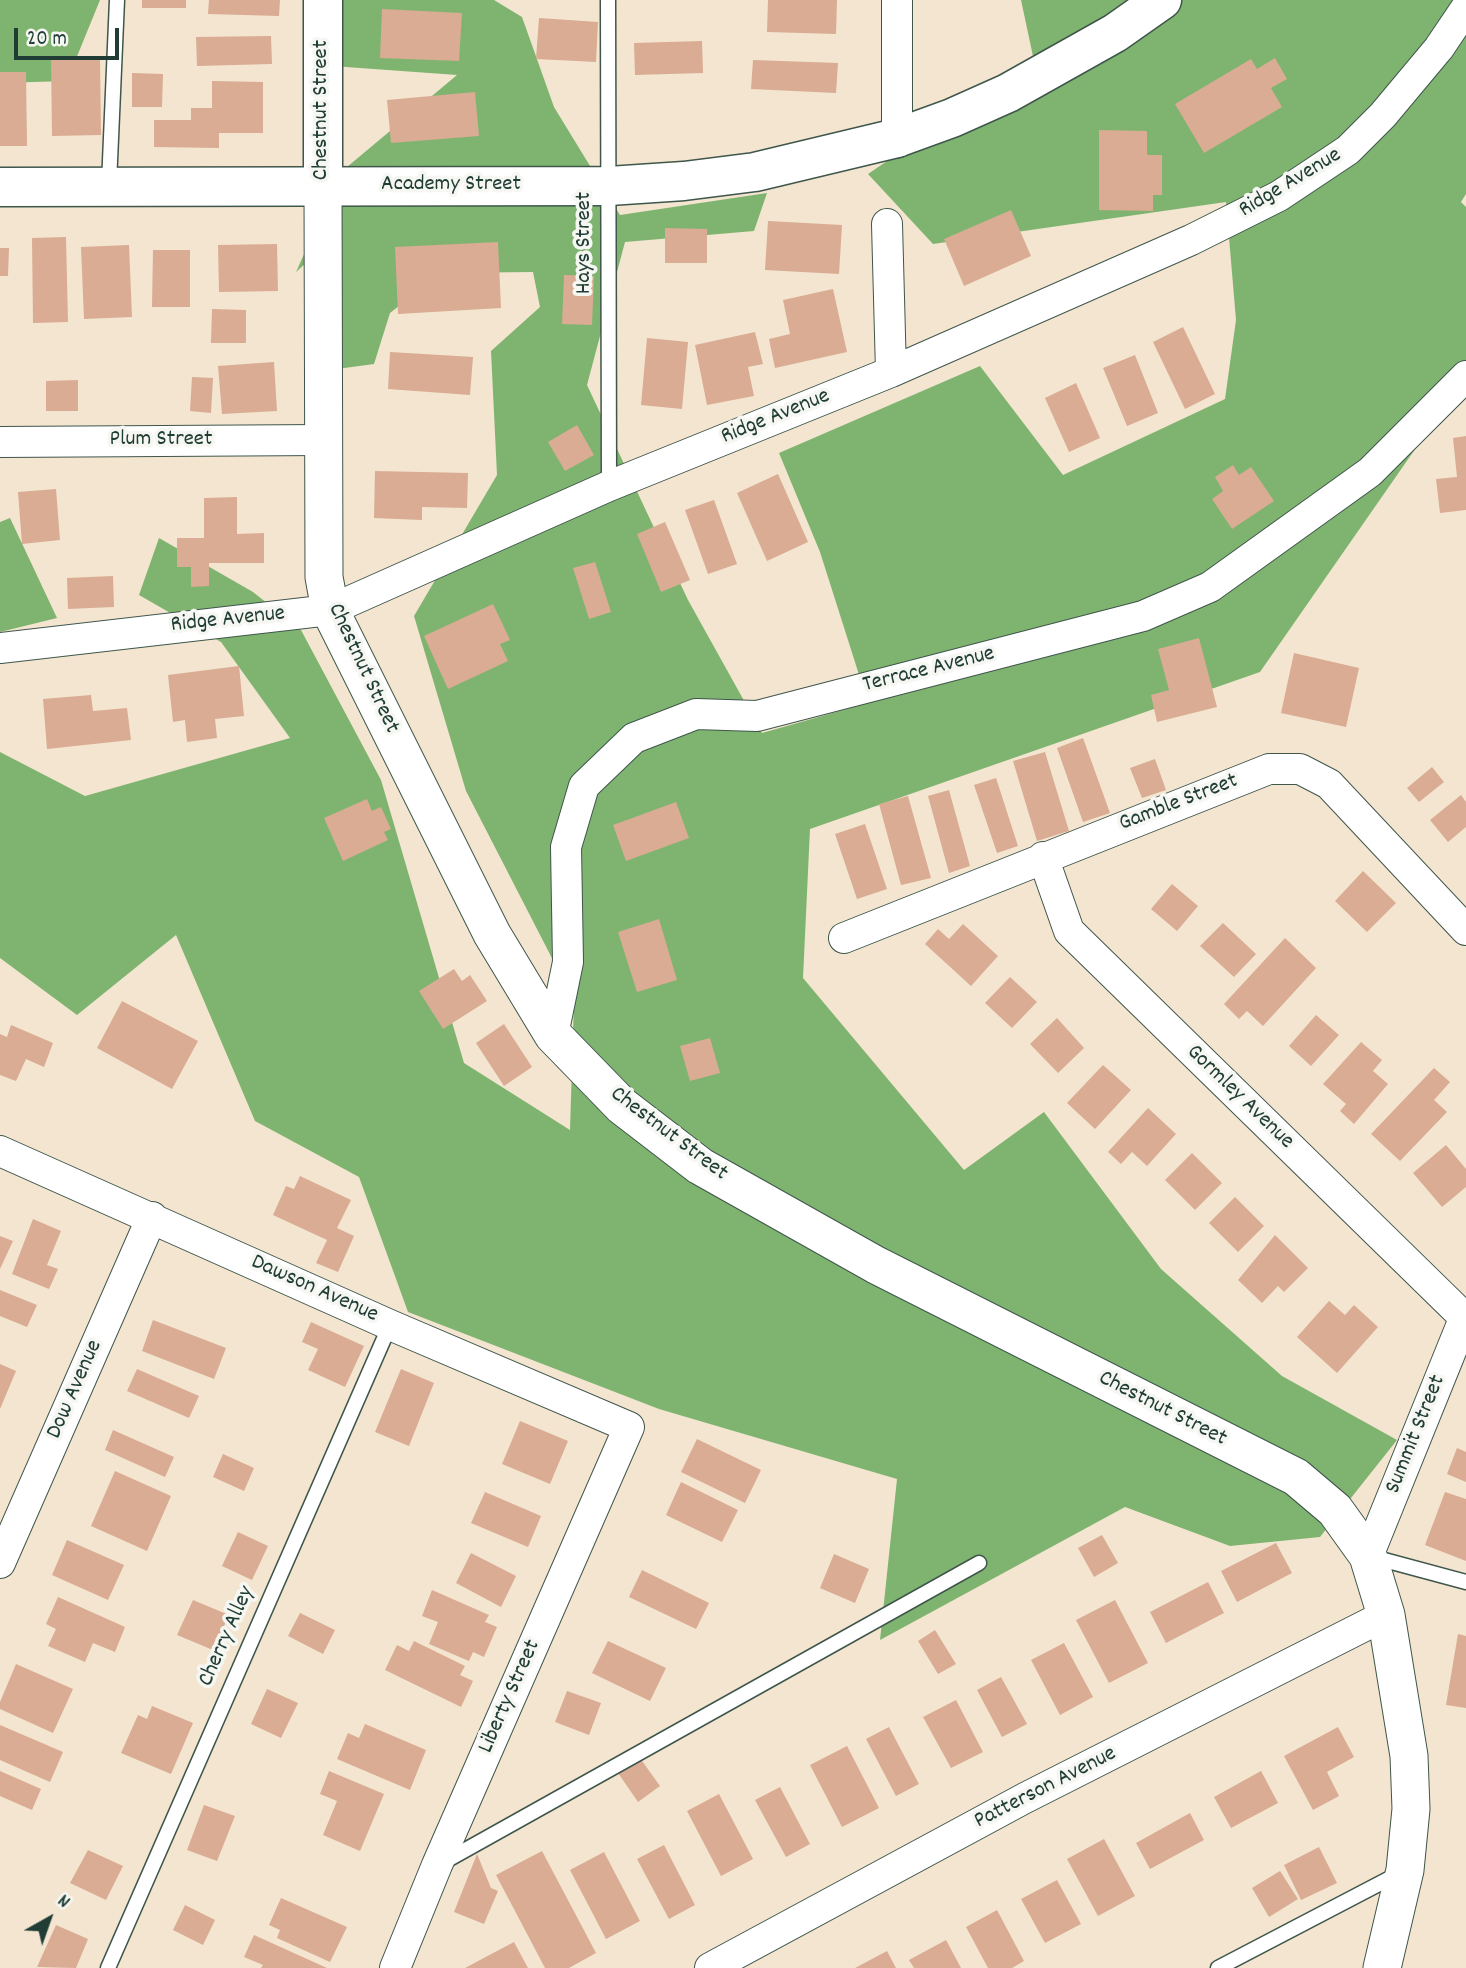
<!DOCTYPE html>
<html>
<head>
<meta charset="utf-8">
<style>
  body { margin:0 }
  #map { position:relative; width:1466px; height:1968px; overflow:hidden; background:#f4e5d0; font-family:Dekko,sans-serif }
  canvas { display:block }
  .north { position:absolute; left:14px; top:1884px; width:70px; height:70px; -webkit-text-stroke:5px #f6f6f2; paint-order:stroke; rotate:40deg; font-size:19px; font-weight:700; line-height:28px; text-align:center; color:#1f3d34 }
  .north::after { content:''; display:block; margin:auto; width:24px; height:32px; background:#1f3d34; clip-path:polygon(50% 0,100% 100%,50% 72%,0 100%) }
  .scale { position:absolute; left:14px; top:28px; width:105px; height:32px; box-sizing:border-box; border:4px solid #1f3d34; border-top:0; padding-left:9px; font-size:21px; line-height:24px; white-space:nowrap; color:#1f3d34; -webkit-text-stroke:5px #f6f6f2; paint-order:stroke }
</style>
</head>
<body>
<div id="map">
<canvas width="1466" height="1968"></canvas>
<div class="north">N</div>
<div class="scale">20 m</div>
</div>
<script>
const ctx = document.querySelector('canvas').getContext('2d');
ctx.lineJoin = 'round';
function paint(path, color) {
  ctx.fillStyle = color;
  ctx.fill(path, 'evenodd');
}
function poly(rows) {
  const path = new Path2D();
  for (const r of rows) {
    path.moveTo(r[0], r[1]);
    for (let i = 2; i < r.length; i += 2) path.lineTo(r[i], r[i + 1]);
  }
  return path;
}
function stroke(path, color, width, dash) {
  ctx.strokeStyle = color;
  ctx.lineWidth = width;
  ctx.lineCap = dash ? 'butt' : 'round';
  ctx.setLineDash(dash || []);
  ctx.stroke(path);
}
function write(font, color, halo, rows, align = 'center') {
  ctx.font = font + ' Dekko,sans-serif';
  ctx.lineWidth = 7;
  ctx.setLineDash([]);
  ctx.textBaseline = 'middle';
  ctx.strokeStyle = halo;
  ctx.fillStyle = color;
  for (const [text, x, y, turn = 0] of rows) {
    ctx.save();
    ctx.translate(x, y);
    ctx.rotate((+turn || 0) * Math.PI / 180);
    ctx.textAlign = isNaN(turn) ? turn : align;
    if (halo) ctx.strokeText(text, 0, 0);
    ctx.fillText(text, 0, 0);
    ctx.restore();
  }
}
paint(poly([
  [0,0,100,0,67,81,0,83],
  [332,0,494,0,522,17,554,107,620,215,767,193,754,231,625,242,587,385,688,600,762,733,868,703,820,552,779,453,980,366,1063,475,1225,399,1236,320,1226,202,933,244,868,174,1034,61,1021,0,1466,0,1466,194,1461,202,1466,207,1466,376,1260,672,810,829,803,978,964,1170,1044,1112,1161,1269,1282,1376,1397,1440,1320,1537,1230,1546,1125,1507,880,1640,897,1479,659,1409,408,1312,359,1177,255,1121,176,935,77,1015,0,958,0,752,85,796,290,738,221,642,139,595,159,538,253,592,301,630,381,780,464,1063,570,1130,574,1001,466,791,414,616,497,475,491,351,540,307,533,272,441,273,390,313,374,364,337,369,336,236,296,272,341,172,457,75,332,66],
  [10,518,57,618,0,632,0,522]
]), '#7fb470');
paint(poly([
  [142,0,186,0,186,8,142,8],
  [209,0,280,0,279,16,208,14],
  [768,0,837,0,836,34,767,32],
  [382,9,462,13,459,61,380,58],
  [539,18,598,22,596,62,536,59],
  [271,36,272,64,197,66,196,37],
  [702,41,703,73,635,75,634,43],
  [100,58,101,135,52,136,51,59],
  [1275,58,1287,79,1271,88,1282,107,1204,153,1175,104,1251,59,1257,69],
  [753,60,838,63,836,93,751,89],
  [0,72,26,72,27,146,0,146],
  [132,73,163,74,162,107,132,107],
  [212,81,263,82,263,133,219,133,219,148,154,147,154,120,191,120,191,108,212,108],
  [475,92,479,136,391,143,387,100],
  [1099,130,1147,131,1147,155,1162,155,1162,195,1153,195,1153,211,1099,210],
  [1011,210,1031,256,964,286,944,239],
  [768,221,842,225,839,274,765,270],
  [665,228,707,229,707,263,665,263],
  [66,237,68,322,33,323,32,238],
  [498,242,501,308,398,314,395,247],
  [277,244,278,291,219,292,218,245],
  [129,245,132,317,84,319,81,247],
  [0,248,9,248,8,276,0,276],
  [153,250,190,250,190,307,152,307],
  [564,275,594,276,592,325,562,324],
  [833,289,847,352,775,368,769,339,790,334,783,300],
  [212,309,246,310,246,343,211,343],
  [1183,327,1215,394,1185,409,1153,342],
  [755,332,763,364,748,367,754,396,707,405,695,345],
  [647,338,688,342,682,409,641,405],
  [390,352,473,357,470,395,388,389],
  [1135,355,1158,413,1127,426,1103,368],
  [274,362,277,411,222,414,218,366],
  [192,377,213,378,211,413,190,411],
  [78,380,78,411,46,411,46,381],
  [1076,383,1100,438,1069,452,1045,398],
  [577,425,594,455,565,471,548,442],
  [1466,436,1466,510,1440,513,1436,479,1457,477,1453,438],
  [1233,465,1239,475,1251,467,1274,501,1232,529,1212,499,1223,491,1215,477],
  [375,471,468,473,467,508,422,507,422,520,374,518],
  [778,474,808,542,767,561,737,493],
  [56,489,60,540,22,544,18,492],
  [237,497,237,534,264,533,264,563,209,563,209,586,191,587,191,567,177,567,177,538,204,538,204,498],
  [714,500,737,564,708,574,685,510],
  [665,522,690,580,661,592,637,534],
  [595,562,611,612,589,619,573,568],
  [113,576,114,607,68,609,67,578],
  [493,604,510,640,500,644,508,661,448,689,424,636],
  [1199,638,1217,707,1157,722,1151,695,1169,690,1158,649],
  [1294,653,1359,668,1346,727,1281,713],
  [239,666,244,716,215,719,217,738,187,742,185,720,173,722,168,675],
  [91,695,93,711,127,708,131,740,47,749,43,699],
  [1083,738,1110,813,1083,822,1057,748],
  [1045,752,1069,831,1037,841,1013,761],
  [1155,759,1166,790,1142,798,1130,768],
  [1432,767,1444,782,1419,802,1407,788],
  [996,778,1018,846,997,853,974,785],
  [949,790,970,866,949,873,928,796],
  [1461,795,1466,802,1466,827,1448,842,1430,820],
  [908,796,931,878,901,885,879,804],
  [367,799,372,811,381,807,391,829,384,832,388,840,343,861,324,818],
  [676,802,689,838,626,861,613,825],
  [865,824,887,889,857,899,835,834],
  [1363,871,1396,903,1367,932,1335,901],
  [1172,884,1198,906,1177,931,1151,909],
  [659,919,677,980,637,992,618,932],
  [1223,923,1256,954,1234,977,1200,946],
  [963,924,998,956,971,986,925,944,938,929,949,939],
  [1285,938,1316,968,1263,1026,1247,1011,1239,1019,1224,1004],
  [454,969,462,981,470,975,487,1001,443,1029,419,991],
  [1010,977,1037,1002,1012,1028,985,1003],
  [122,1001,198,1041,172,1089,97,1048],
  [1316,1015,1339,1035,1311,1066,1289,1046],
  [1057,1018,1084,1048,1058,1073,1030,1044],
  [504,1024,532,1067,504,1086,476,1043],
  [11,1025,53,1043,44,1067,26,1059,16,1081,0,1075,0,1034,7,1037],
  [710,1038,720,1073,690,1081,680,1046],
  [1361,1042,1382,1060,1373,1071,1388,1084,1354,1124,1340,1111,1346,1104,1323,1084],
  [1103,1065,1131,1090,1095,1129,1067,1103],
  [1434,1068,1450,1082,1434,1100,1447,1112,1400,1161,1371,1134],
  [1148,1108,1176,1134,1147,1166,1132,1152,1121,1164,1108,1152],
  [1446,1145,1466,1169,1466,1187,1442,1207,1413,1173],
  [1192,1153,1222,1183,1195,1210,1165,1180],
  [300,1176,351,1200,337,1228,354,1236,338,1272,316,1263,327,1240,273,1215,286,1186,294,1189],
  [1235,1197,1264,1226,1238,1252,1209,1223],
  [33,1219,61,1231,47,1265,58,1269,49,1289,12,1274],
  [1275,1235,1308,1268,1284,1292,1278,1286,1262,1303,1238,1280],
  [0,1236,13,1241,0,1269],
  [0,1290,37,1305,27,1327,0,1316],
  [1329,1301,1345,1315,1354,1305,1378,1327,1337,1373,1297,1337],
  [153,1320,226,1348,214,1379,142,1351],
  [311,1322,364,1346,345,1387,308,1370,318,1349,302,1342],
  [0,1364,16,1371,0,1409],
  [137,1369,199,1396,189,1418,127,1391],
  [401,1369,434,1383,409,1446,375,1432],
  [520,1421,568,1441,550,1484,502,1464],
  [113,1430,174,1457,165,1477,105,1450],
  [697,1439,761,1470,745,1503,681,1472],
  [1457,1448,1466,1452,1466,1482,1447,1474],
  [223,1454,254,1468,244,1491,213,1477],
  [115,1471,171,1496,147,1551,91,1526],
  [681,1482,738,1510,722,1542,666,1515],
  [485,1492,541,1516,528,1547,471,1523],
  [1445,1492,1466,1499,1466,1561,1425,1545],
  [238,1532,268,1546,252,1580,222,1566],
  [1102,1535,1118,1563,1094,1577,1078,1548],
  [67,1540,124,1565,108,1600,52,1575],
  [1276,1543,1292,1573,1237,1602,1221,1571],
  [471,1553,516,1576,501,1607,456,1583],
  [834,1554,869,1569,855,1603,820,1588],
  [642,1570,709,1603,696,1629,629,1597],
  [1208,1582,1224,1613,1166,1643,1150,1612],
  [432,1590,489,1615,485,1622,497,1627,484,1657,473,1652,469,1661,429,1644,438,1622,422,1616],
  [58,1597,125,1627,115,1652,93,1643,85,1662,48,1646,56,1629,46,1624],
  [193,1600,229,1615,213,1650,177,1635],
  [1115,1600,1148,1663,1109,1683,1076,1620],
  [300,1613,335,1630,323,1654,288,1636],
  [935,1630,956,1664,938,1674,918,1641],
  [1458,1634,1466,1636,1466,1708,1446,1705],
  [414,1641,465,1666,460,1675,473,1681,461,1707,385,1670,397,1645,409,1651],
  [608,1641,666,1668,650,1701,592,1673],
  [1064,1643,1093,1697,1060,1715,1031,1660],
  [16,1664,73,1689,53,1733,0,1709,0,1702],
  [1001,1677,1027,1724,1002,1737,977,1690],
  [267,1689,298,1703,281,1738,251,1724],
  [567,1691,601,1703,589,1735,555,1722],
  [956,1700,983,1752,951,1768,923,1717],
  [152,1706,193,1723,171,1774,121,1753,138,1715,147,1719],
  [365,1724,426,1750,410,1790,337,1759,348,1733,359,1738],
  [0,1725,63,1752,50,1782,0,1760],
  [889,1727,919,1784,896,1796,866,1739],
  [1338,1727,1354,1757,1327,1772,1339,1796,1313,1810,1284,1756],
  [847,1746,879,1808,842,1827,810,1765],
  [640,1758,660,1786,638,1802,618,1773],
  [0,1771,41,1789,32,1810,0,1796],
  [329,1771,384,1794,360,1851,323,1835,337,1801,320,1794],
  [1261,1771,1278,1803,1231,1828,1214,1797],
  [780,1787,810,1844,786,1857,755,1800],
  [719,1794,753,1859,721,1876,687,1811],
  [204,1805,235,1816,217,1861,187,1850],
  [1190,1813,1204,1840,1150,1869,1136,1843],
  [1104,1839,1135,1896,1098,1916,1067,1859],
  [664,1845,695,1905,669,1919,637,1859],
  [1319,1847,1337,1883,1301,1900,1284,1865],
  [88,1850,123,1866,106,1900,70,1883],
  [542,1851,596,1953,569,1968,545,1968,496,1875],
  [604,1852,640,1921,606,1939,570,1870],
  [477,1854,491,1888,498,1891,484,1924,454,1912],
  [1280,1871,1298,1899,1269,1917,1252,1888],
  [1057,1880,1081,1924,1045,1943,1021,1899],
  [281,1898,347,1927,330,1962,277,1938,280,1930,269,1925],
  [185,1905,215,1920,203,1945,173,1930],
  [997,1910,1024,1961,1012,1968,988,1968,966,1927],
  [56,1925,88,1939,76,1968,37,1967],
  [254,1935,327,1968,261,1968,263,1965,244,1957],
  [946,1940,961,1968,914,1968,909,1960],
  [514,1942,528,1968,465,1968],
  [887,1951,896,1968,855,1968]
]), '#d9ac93');
const service = poly([
  [608,0,609,486],
  [109,184,117,0],
  [1373,1557,1466,1582],
  [442,1863,979,1563],
  [108,1968,390,1325],
  [1218,1968,1398,1874]
]);
const minor = poly([
  [897,138,897,0],
  [887,224,891,372],
  [0,442,323,440],
  [0,648,330,610,609,486,891,372,1191,240,1279,196,1348,150,1383,115,1439,48,1466,8],
  [1043,857,1069,931,1466,1319],
  [844,938,1269,769,1300,769,1329,784,1466,930],
  [553,1035,568,962,566,847,584,786,634,738,696,714,757,716,1143,616,1210,587,1370,472,1466,376],
  [0,1151,390,1325,629,1427,437,1865,395,1968],
  [1368,1556,1466,1314],
  [0,1563,152,1217],
  [710,1968,1025,1798,1386,1615]
]);
const tertiary = poly([
  [323,186,324,577,330,610,492,934,553,1035,622,1106,700,1166,876,1265,1296,1477,1335,1510,1368,1556,1386,1615,1409,1756,1411,1809,1405,1870,1382,1968]
]);
const secondary = poly([
  [323,0,323,186]
]);
const primary = poly([
  [0,187,609,186,684,181,755,172,897,138]
]);
const motorway = poly([
  [897,138,952,118,1008,93,1115,33,1162,0]
]);
stroke(service, '#3f564b', 17);
stroke(minor, '#3f564b', 32);
stroke(tertiary, '#3f564b', 39);
stroke(secondary, '#3f564b', 41);
stroke(primary, '#3f564b', 41);
stroke(motorway, '#3f564b', 41);
stroke(service, '#fff', 14);
stroke(minor, '#fff', 30);
stroke(tertiary, '#fff', 37);
stroke(secondary, '#fff', 38);
stroke(primary, '#fff', 38);
stroke(motorway, '#fff', 38);
write('23px', '#1f3d34', '#f6f6f2', [
  ["Chestnut Street",323,110,-90],
  ["Ridge Avenue",1291,184,-31],
  ["Academy Street",451,186],
  ["Hays Street",586,243,-90],
  ["Ridge Avenue",776,418,-22],
  ["Plum Street",161,441],
  ["Ridge Avenue",228,621,-6],
  ["Chestnut Street",362,669,65],
  ["Terrace Avenue",929,671,-14],
  ["Gamble Street",1179,804,-21],
  ["Gormley Avenue",1239,1098,44],
  ["Chestnut Street",668,1135,37],
  ["Dawson Avenue",314,1290,24],
  ["Dow Avenue",76,1390,-66],
  ["Chestnut Street",1162,1410,27],
  ["Summit Street",1417,1435,-68],
  ["Cherry Alley",228,1637,-66],
  ["Liberty Street",511,1697,-66],
  ["Patterson Avenue",1046,1789,-27]
]);
</script>
</body>
</html>
